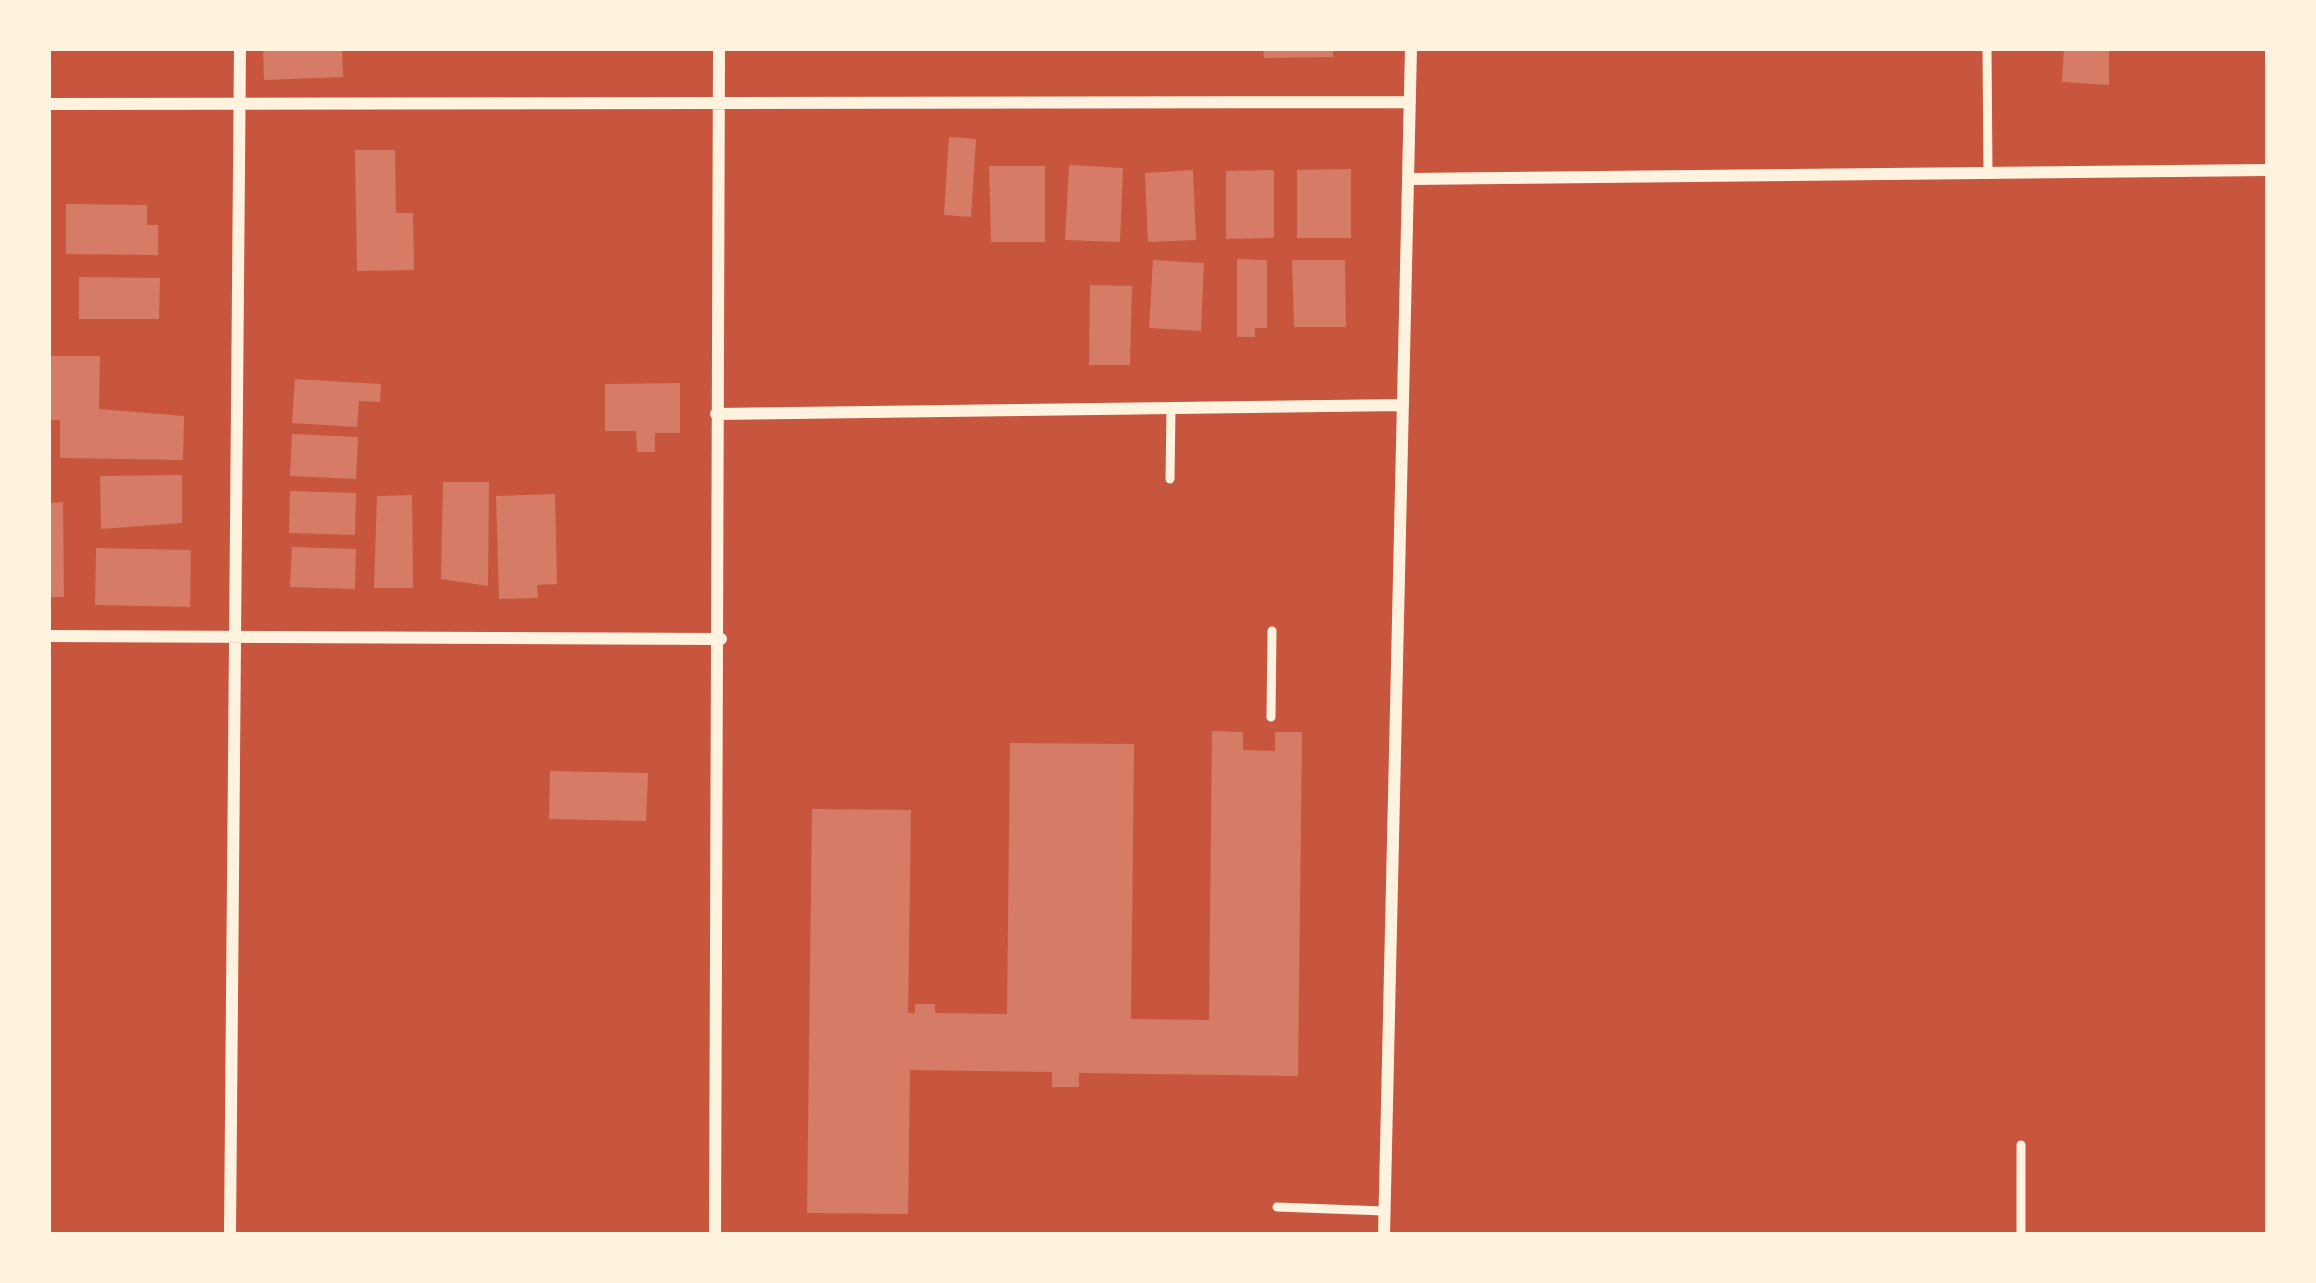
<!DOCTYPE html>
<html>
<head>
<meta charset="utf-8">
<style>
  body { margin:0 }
  #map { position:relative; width:2316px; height:1283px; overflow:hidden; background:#c8553d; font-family:Barlow,sans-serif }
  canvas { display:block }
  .frame { position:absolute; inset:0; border:51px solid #fff3e0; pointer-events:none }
</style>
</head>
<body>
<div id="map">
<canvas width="2316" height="1283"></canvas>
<div class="frame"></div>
</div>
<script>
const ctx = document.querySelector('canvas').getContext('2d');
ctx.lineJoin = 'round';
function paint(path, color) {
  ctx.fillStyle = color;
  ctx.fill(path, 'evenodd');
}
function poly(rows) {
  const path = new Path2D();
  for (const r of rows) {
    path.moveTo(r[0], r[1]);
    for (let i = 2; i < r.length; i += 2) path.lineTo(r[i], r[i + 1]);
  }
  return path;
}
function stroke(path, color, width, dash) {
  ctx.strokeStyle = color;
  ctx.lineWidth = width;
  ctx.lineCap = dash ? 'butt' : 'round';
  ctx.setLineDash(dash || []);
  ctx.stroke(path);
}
paint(poly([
  [263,48,342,48,343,77,264,80],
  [1263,48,1333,48,1333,57,1264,58],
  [2064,48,2109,48,2109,85,2062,82],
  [949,137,976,139,971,217,944,215],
  [355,150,395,150,396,213,413,213,414,270,357,271],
  [1069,165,1123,168,1120,242,1065,240],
  [989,166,1045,166,1045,242,991,242],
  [1351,169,1351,238,1297,238,1297,170],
  [1193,170,1196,240,1148,242,1145,173],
  [1274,170,1274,238,1226,239,1226,171],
  [66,204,147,205,147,225,158,225,158,255,66,254],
  [1237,259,1267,260,1267,328,1255,328,1255,337,1237,337],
  [1153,260,1204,263,1201,331,1149,328],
  [1292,260,1345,260,1346,327,1294,327],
  [79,277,160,278,159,319,79,319],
  [1090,285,1132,286,1130,365,1089,365],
  [51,356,100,356,99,409,184,416,183,460,60,458,60,420,50,420],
  [295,379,381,384,380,402,359,401,357,427,292,423],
  [680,383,680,433,655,433,655,452,637,452,636,431,605,431,605,384],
  [292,434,358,437,356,479,290,476],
  [182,475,182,523,101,529,100,476],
  [443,482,489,482,488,586,441,579],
  [290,491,356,493,355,535,289,533],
  [555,494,557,584,537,585,538,598,499,599,496,496],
  [412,495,413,588,374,588,377,496],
  [63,502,64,597,48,597,48,503],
  [292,547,356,549,355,589,290,587],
  [96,548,191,550,190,607,95,605],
  [1212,731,1243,732,1243,750,1275,751,1275,732,1302,732,1298,1076,1079,1073,1079,1087,1052,1087,1052,1072,910,1070,908,1214,807,1213,812,809,911,810,908,1013,915,1013,915,1004,935,1004,935,1013,1007,1014,1010,743,1134,744,1131,1019,1209,1020],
  [550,771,648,773,646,821,549,819]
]), '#d67c66');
stroke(poly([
  [1987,48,1988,173],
  [1170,479,1171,408],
  [1271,717,1272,631],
  [2021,1145,2021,1235],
  [1277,1207,1384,1211]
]), '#fff3e0', 9);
stroke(poly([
  [48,104,1410,102],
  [1408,179,2268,170],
  [716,414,1403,405],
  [48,636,721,639],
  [230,1235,240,48],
  [715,1235,719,48],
  [1384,1235,1411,48]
]), '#fff3e0', 12);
</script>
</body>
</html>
